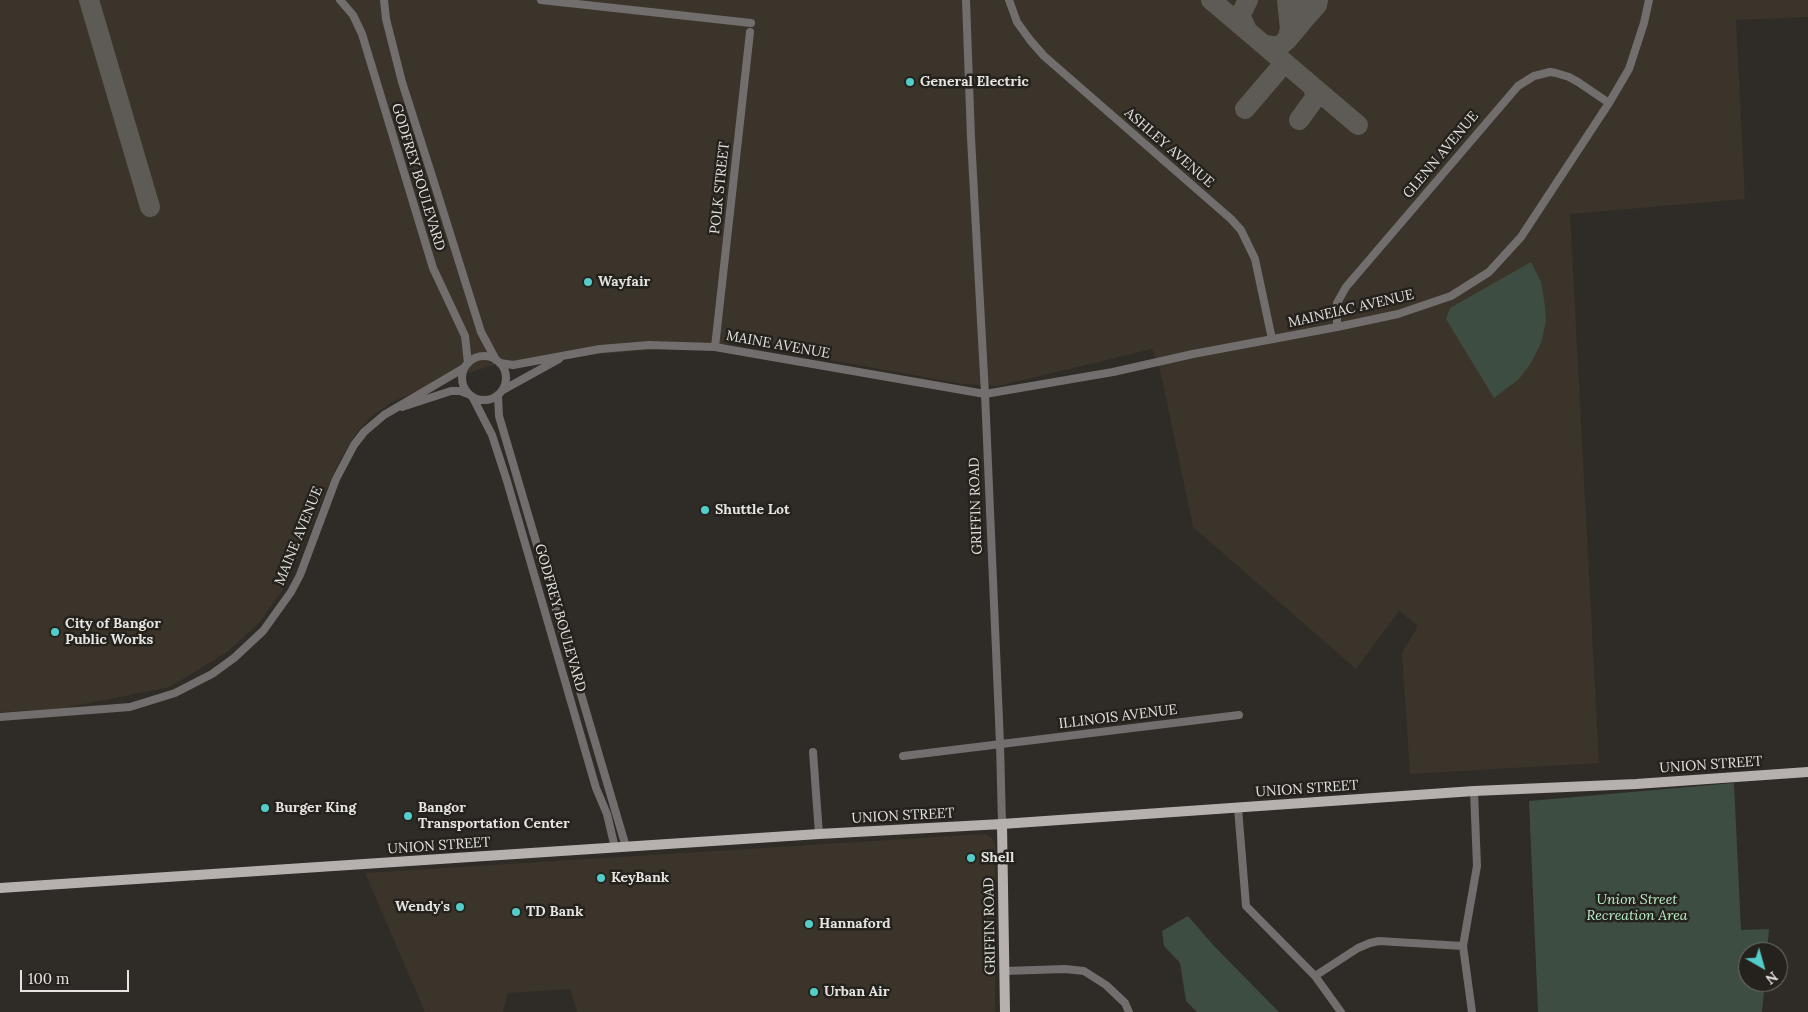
<!DOCTYPE html>
<html>
<head>
<meta charset="utf-8">
<style>
  body { margin:0 }
  #map { position:relative; width:1808px; height:1012px; overflow:hidden; background:#2f2b27; font-family:Lora,serif }
  canvas { display:block }
  .north { position:absolute; left:1738px; top:942px; width:50px; height:50px; box-sizing:border-box; background:#25221d; border:1px solid #72706b; border-radius:50%; rotate:142deg; font-size:14px; font-weight:700; line-height:20px; text-align:center; color:#e6e4e1 }
  .north::after { content:''; display:block; margin:auto; width:18px; height:22px; background:#53cdca; clip-path:polygon(50% 0,100% 100%,50% 72%,0 100%) }
  .scale { position:absolute; left:20px; top:970px; width:109px; height:22px; box-sizing:border-box; border:2px solid #e6e4e1; border-top:0; padding-left:6px; font-size:15px; line-height:18px; white-space:nowrap; color:#e6e4e1; -webkit-text-stroke:4px #25221d; paint-order:stroke }
</style>
</head>
<body>
<div id="map">
<canvas width="1808" height="1012"></canvas>
<div class="north">N</div>
<div class="scale">100 m</div>
</div>
<script>
const ctx = document.querySelector('canvas').getContext('2d');
ctx.lineJoin = 'round';
function paint(path, color) {
  ctx.fillStyle = color;
  ctx.fill(path, 'evenodd');
}
function poly(rows) {
  const path = new Path2D();
  for (const r of rows) {
    if (r.length === 3) {
      path.moveTo(r[0] + r[2], r[1]);
      path.arc(r[0], r[1], r[2], 0, 2 * Math.PI);
      continue;
    }
    path.moveTo(r[0], r[1]);
    for (let i = 2; i < r.length; i += 2) path.lineTo(r[i], r[i + 1]);
  }
  return path;
}
function stroke(path, color, width, dash) {
  ctx.strokeStyle = color;
  ctx.lineWidth = width;
  ctx.lineCap = dash ? 'butt' : 'round';
  ctx.setLineDash(dash || []);
  ctx.stroke(path);
}
function write(font, color, halo, rows, align = 'center') {
  ctx.font = font + ' Lora,serif';
  ctx.lineWidth = 5;
  ctx.setLineDash([]);
  ctx.textBaseline = 'middle';
  ctx.strokeStyle = halo;
  ctx.fillStyle = color;
  for (const [text, x, y, turn = 0] of rows) {
    ctx.save();
    ctx.translate(x, y);
    ctx.rotate((+turn || 0) * Math.PI / 180);
    ctx.textAlign = isNaN(turn) ? turn : align;
    if (halo) ctx.strokeText(text, 0, 0);
    ctx.fillText(text, 0, 0);
    ctx.restore();
  }
}
paint(poly([
  [0,0,1808,0,1808,17,1736,20,1745,199,1570,214,1599,763,1410,774,1402,653,1418,626,1399,611,1356,669,1193,527,1161,374,1152,349,998,386,963,384,736,343,503,362,436,383,392,402,372,416,357,432,340,460,327,488,287,584,259,623,227,652,170,687,59,709,0,712],
  [985,834,991,837,995,845,995,1012,577,1012,570,989,508,993,503,1012,425,1012,365,873]
]), '#3b342a');
paint(poly([
  [1531,262,1541,282,1545,306,1546,321,1541,343,1531,363,1519,379,1494,398,1446,319,1450,308],
  [1734,783,1741,930,1769,929,1767,952,1748,952,1748,982,1765,982,1762,1012,1538,1012,1529,801],
  [1188,916,1215,947,1279,1012,1197,1012,1186,1001,1180,963,1164,946,1162,931]
]), '#3d4d41');
stroke(poly([
  [89,0,150,207],
  [1211,0,1358,125],
  [1302,22,1317,5,1318,0],
  [1247,30,1241,17,1242,12,1248,0],
  [1287,40,1302,22,1302,0],
  [1265,45,1278,47,1287,40,1290,29,1287,0],
  [1245,109,1280,68,1282,60],
  [1299,120,1315,98,1315,93,1312,86]
]), '#5e5b57', 20);
stroke(poly([
  [340,0,353,15,362,34,433,268,465,336,468,363],
  [384,0,386,19,402,82,432,176,481,332,496,360],
  [541,0,751,23],
  [966,0,971,138,985,394,1000,743,1002,824],
  [1009,0,1017,22,1030,40,1044,56,1231,219,1241,230,1255,259,1272,339],
  [1337,327,1337,303,1346,287,1518,86,1534,76,1550,72,1556,73,1569,77,1578,82,1609,103],
  [715,347,750,32],
  [484,378,22],
  [500,363,513,365,600,349,649,345,715,347,985,394,1113,372,1193,354,1337,327,1398,314,1451,296,1489,272,1521,237,1609,103,1629,69,1644,23,1649,0],
  [503,390,559,359],
  [498,395,499,416,626,847],
  [473,398,492,435,507,481,596,788,607,814,615,848],
  [402,407,451,391,460,391,468,394],
  [0,717,130,707,175,693,212,674,234,658,263,631,291,592,300,575,336,479,354,445,364,432,384,415,464,368],
  [813,752,819,834],
  [903,756,1239,715],
  [1238,808,1246,906,1315,976,1341,1012],
  [1004,971,1065,969,1084,971,1106,985,1125,1003,1129,1012],
  [1315,976,1358,948,1370,943,1379,941,1463,946],
  [1472,1012,1463,946,1477,866,1474,791]
]), '#716e6d', 8);
stroke(poly([
  [1002,824,1005,1012],
  [0,888,819,834,1002,824,1474,791,1636,784,1808,772]
]), '#b6b0af', 10);
for (const [x, y, r, color] of [
  [910,82,5,"#53cdca"],
  [588,282,5,"#53cdca"],
  [705,510,5,"#53cdca"],
  [55,632,5,"#53cdca"],
  [265,808,5,"#53cdca"],
  [408,816,5,"#53cdca"],
  [971,858,5,"#53cdca"],
  [601,878,5,"#53cdca"],
  [460,907,5,"#53cdca"],
  [516,912,5,"#53cdca"],
  [809,924,5,"#53cdca"],
  [814,992,5,"#53cdca"]
]) {
  const dot = new Path2D();
  dot.arc(x, y, r, 0, 2 * Math.PI);
  ctx.fillStyle = color;
  ctx.fill(dot);
  stroke(dot, '#25221d', 2);
}
write('bold 14px', '#e6e4e1', '#25221d', [
  ["General Electric",920,82],
  ["Wayfair",598,282],
  ["Shuttle Lot",715,510],
  ["City of Bangor",65,624],
  ["Public Works",65,640],
  ["Burger King",275,808],
  ["Bangor",418,808],
  ["Transportation Center",418,824],
  ["Shell",981,858],
  ["KeyBank",611,878],
  ["Wendy's",450,907,"right"],
  ["TD Bank",526,912],
  ["Hannaford",819,924],
  ["Urban Air",824,992]
], 'left');
write('14px', '#e6e4e1', '#25221d', [
  ["ASHLEY AVENUE",1169,148,41],
  ["GLENN AVENUE",1441,155,-50],
  ["GODFREY BOULEVARD",418,177,73],
  ["POLK STREET",720,188,-84],
  ["MAINEIAC AVENUE",1351,309,-13],
  ["MAINE AVENUE",778,345,10],
  ["GRIFFIN ROAD",976,506,-92],
  ["MAINE AVENUE",299,536,-68],
  ["GODFREY BOULEVARD",560,618,74],
  ["ILLINOIS AVENUE",1118,717,-7],
  ["UNION STREET",1711,765,-4],
  ["UNION STREET",1307,789,-4],
  ["UNION STREET",903,816,-3],
  ["UNION STREET",439,846,-4],
  ["GRIFFIN ROAD",990,926,-91]
]);
write('italic 14px', '#bcf0cb', '#25221d', [
  ["Union Street",1637,900],
  ["Recreation Area",1637,916]
]);
</script>
</body>
</html>
